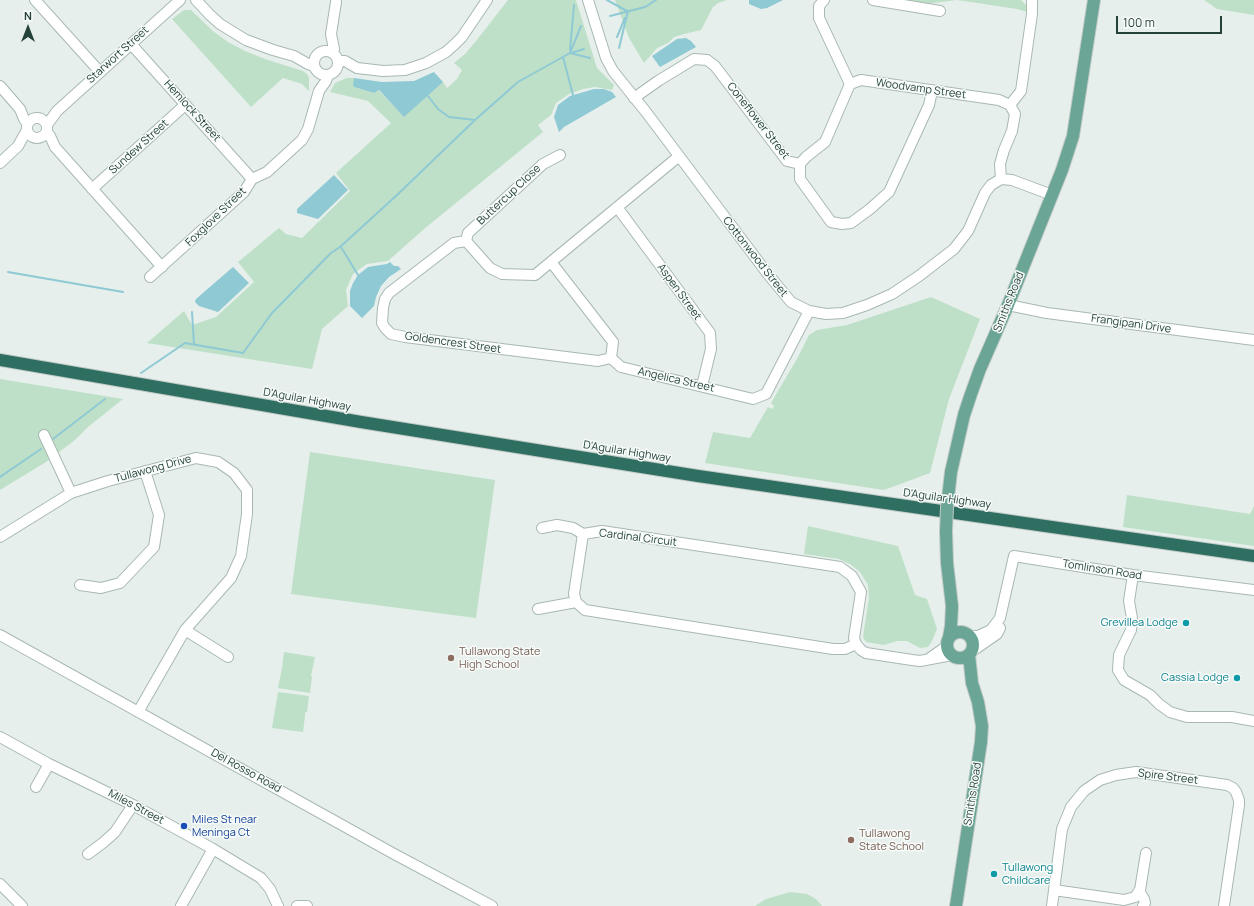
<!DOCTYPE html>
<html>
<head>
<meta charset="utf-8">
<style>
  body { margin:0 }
  #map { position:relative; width:1254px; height:906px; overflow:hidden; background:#e6efeb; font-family:Manrope,sans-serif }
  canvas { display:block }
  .north { position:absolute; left:8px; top:8px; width:40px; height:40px; -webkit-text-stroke:3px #f7fbf9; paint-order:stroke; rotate:0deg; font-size:11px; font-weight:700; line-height:16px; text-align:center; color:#24423a }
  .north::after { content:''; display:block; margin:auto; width:14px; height:18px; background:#24423a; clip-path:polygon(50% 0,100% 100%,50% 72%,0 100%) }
  .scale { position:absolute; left:1116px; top:16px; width:106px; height:18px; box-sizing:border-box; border:2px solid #24423a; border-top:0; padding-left:5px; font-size:12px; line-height:14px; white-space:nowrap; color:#24423a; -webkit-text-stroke:3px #f7fbf9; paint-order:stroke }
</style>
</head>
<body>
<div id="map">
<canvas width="1254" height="906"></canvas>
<div class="north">N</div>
<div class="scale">100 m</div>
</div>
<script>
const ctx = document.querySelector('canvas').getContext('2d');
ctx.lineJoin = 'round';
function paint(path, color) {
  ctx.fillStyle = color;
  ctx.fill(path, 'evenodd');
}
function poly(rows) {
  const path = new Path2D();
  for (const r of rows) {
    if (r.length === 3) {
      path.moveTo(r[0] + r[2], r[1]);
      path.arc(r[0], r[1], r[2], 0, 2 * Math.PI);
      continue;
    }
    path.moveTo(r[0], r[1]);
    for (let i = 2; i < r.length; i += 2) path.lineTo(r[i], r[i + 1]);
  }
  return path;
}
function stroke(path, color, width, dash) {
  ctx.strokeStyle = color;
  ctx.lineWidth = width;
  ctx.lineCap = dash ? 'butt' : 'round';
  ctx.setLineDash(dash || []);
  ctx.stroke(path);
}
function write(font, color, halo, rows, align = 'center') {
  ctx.font = font + ' Manrope,sans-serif';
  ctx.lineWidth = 3;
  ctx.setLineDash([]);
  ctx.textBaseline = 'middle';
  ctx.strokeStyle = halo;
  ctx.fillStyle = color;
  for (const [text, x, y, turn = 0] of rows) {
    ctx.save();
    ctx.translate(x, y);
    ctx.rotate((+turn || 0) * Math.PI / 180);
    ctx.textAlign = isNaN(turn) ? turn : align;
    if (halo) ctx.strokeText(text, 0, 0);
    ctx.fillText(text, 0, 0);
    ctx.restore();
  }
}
paint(poly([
  [508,0,576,0,597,68,614,85,612,90,595,87,583,89,569,94,556,103,551,115,538,125,543,132,424,229,388,261,367,264,353,274,346,290,348,306,322,329,312,369,147,343,184,311,192,325,216,317,254,282,238,262,279,228,286,234,302,238,350,191,336,173,391,123,368,101,330,92,335,83,347,78,354,78,354,87,374,93,378,90,404,116,443,82,447,88,457,79,462,70,454,63,465,54,476,41],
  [615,0,727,0,718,3,713,7,701,30,684,34,674,37,668,43,657,48,644,63,629,38],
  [904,0,1021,0,1026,5,1028,12,1017,9,957,0,926,4,905,1],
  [1204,0,1254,0,1254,15,1217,9],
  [184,10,191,10,214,32,228,42,245,51,265,59,303,71,307,74,309,78,309,91,302,84,283,78,251,107,172,19],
  [931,297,980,319,949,399,930,473,884,490,705,463,713,432,750,438,768,407,772,409,774,406,771,403,798,357,809,335,817,330,847,325],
  [0,379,123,399,88,427,75,440,46,462,0,490],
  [310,452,495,480,476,618,291,594],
  [1127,495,1250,514,1254,506,1254,546,1123,527],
  [808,526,898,546,915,595,927,599,937,629,932,641,928,647,920,648,907,641,897,641,884,645,866,642,863,637,869,597,868,585,860,572,850,564,839,559,804,554],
  [284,652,315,657,311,676,312,677,310,693,278,688,282,668],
  [278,692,309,696,307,712,305,712,305,716,303,732,272,728],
  [790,892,807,894,816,899,822,906,755,906,766,899]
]), '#bfe0c8');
paint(poly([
  [749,0,783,0,767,8,761,9,749,4],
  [686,38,691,41,696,47,660,67,652,56,677,39],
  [434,72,443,82,404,117,379,90,374,93,354,87,353,85,354,78,382,82,414,81],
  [594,89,604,89,612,92,616,97,564,127,559,132,554,117,558,105,570,96],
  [334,175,348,190,318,219,297,213,297,209],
  [390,262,394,266,398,266,401,269,389,277,381,286,376,297,374,306,362,318,350,306,350,291,353,283,358,275,368,267,387,264],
  [233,267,249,283,218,312,199,306,195,302,196,299]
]), '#8ec9d4');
stroke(poly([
  [607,0,627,11],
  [610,16,645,7,656,0],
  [617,37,625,18],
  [619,48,628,11],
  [570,50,574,5],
  [570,53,590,58],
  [571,53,584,49],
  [563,57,573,95],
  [428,96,438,109,449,117,475,120],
  [341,247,358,275],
  [8,272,123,292],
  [192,312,194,344],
  [141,373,185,343,243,353,272,313,331,253,340,247,397,195,475,120,518,82,570,53,581,26],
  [53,439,105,399],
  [0,477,41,449]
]), '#8ec9d4', 2);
const minor = poly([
  [35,0,100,72],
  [196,0,210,15,220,24,246,40,273,50,294,56,308,64,314,66],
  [588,0,606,58,613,71,646,112,767,273,791,302,809,311,826,314,843,313,867,305,892,294,919,276,954,249,968,231,985,193,991,185,1001,179,1012,180,1052,195],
  [824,0,819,6,819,18,850,84],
  [873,0,940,11],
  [131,44,252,179],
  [326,63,12],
  [333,53,334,49,331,34,336,2],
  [338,61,345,61,357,68,383,71,405,70,426,63,446,52,455,44,462,37,487,0],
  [0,86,20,109,24,119,27,123],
  [634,98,658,81,694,59,707,60,715,66,787,161,800,164,800,179,831,222,842,224,851,223,870,209,889,192,929,105,932,91],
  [1010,105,1021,91,1032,14,1032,0],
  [37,128,10],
  [47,125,57,111,180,0],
  [47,132,50,136,55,147,162,267],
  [0,163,18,146,27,130],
  [800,164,806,157,825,142,850,84,861,80,999,100,1010,105,1015,114,1012,131,1004,150,1000,164,1001,179],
  [92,189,185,105],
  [617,207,710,333,711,349,702,386],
  [466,241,468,233,543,164,560,155],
  [551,262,613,342,611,358,621,367,753,399,766,394,809,311],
  [150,277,244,192,252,179,267,172,302,140,308,129,319,91,326,81,328,75],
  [1008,305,1047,313,1254,340],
  [611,358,598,361,405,337,391,334,385,328,382,323,383,308,385,299,389,293,454,243,466,241,490,268,502,274,535,275,678,157],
  [44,435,71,493],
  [542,528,557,525,573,528,583,534],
  [583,534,574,594,576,602,585,610,833,649,845,649,856,644,861,650,866,653,912,660,920,661,952,655],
  [583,534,602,531,840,567,852,576,861,592,854,638,856,644],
  [0,537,71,493,108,481,196,458,218,462,234,473,247,490,247,514,241,556,231,578,185,630,138,712],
  [1133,575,1129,601,1132,618,1131,630,1119,655,1118,670,1124,680,1150,695,1159,704,1170,712,1187,717,1232,717,1254,721],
  [80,585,101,588,120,583,154,547,159,515,145,471],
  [538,609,576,602],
  [185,630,228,657],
  [0,635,396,855,492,906],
  [969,636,978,636,991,630,1000,618,1014,556,1133,575,1254,590],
  [971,652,997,634,1000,628],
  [930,658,947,646],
  [0,737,49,764,133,805,213,849,261,878,270,889,278,906],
  [36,787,49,764],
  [88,854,104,842,115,832,133,805],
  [0,884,22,906],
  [1054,890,1124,900,1135,897,1140,890,1146,853],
  [1139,891,1144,899,1145,903,1143,906],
  [181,906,213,849],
  [297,906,307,906],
  [1052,906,1062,829,1071,807,1084,791,1100,780,1116,775,1136,772,1227,785,1233,788,1236,792,1239,800,1239,805,1224,906]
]);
const major = poly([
  [951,472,964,415,971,394,980,369,1008,305,1062,170,1073,136,1094,0],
  [946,531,947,563,952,606,951,626,949,637],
  [960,645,13],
  [956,906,981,742,982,726,978,702,972,683,969,655]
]);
const highway = poly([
  [0,360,361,422,698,476,1254,556]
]);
stroke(minor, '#a8b8b2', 12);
stroke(major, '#c2cac8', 14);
stroke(highway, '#c2cac8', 14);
stroke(minor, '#fff', 10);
stroke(major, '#6aa596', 12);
stroke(highway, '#2f6f62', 12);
const majorBridge = poly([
  [946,531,947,507,951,472]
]);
stroke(majorBridge, '#c2cac8', 14, []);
stroke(majorBridge, '#6aa596', 12);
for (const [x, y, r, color] of [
  [1186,623,4,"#0f9aa8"],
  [451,658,4,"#8d6e63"],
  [1237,678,4,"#0f9aa8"],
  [184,826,4,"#1a4fb4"],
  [851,840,4,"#8d6e63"],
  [994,874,4,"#0f9aa8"]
]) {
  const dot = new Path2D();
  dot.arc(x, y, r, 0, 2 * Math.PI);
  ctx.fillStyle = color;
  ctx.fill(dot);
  stroke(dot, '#f7fbf9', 1.5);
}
write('11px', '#24423a', '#f7fbf9', [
  ["Starwort Street",118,55,-42],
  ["Woodvamp Street",921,89,8],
  ["Hemlock Street",192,111,48],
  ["Coneflower Street",758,121,52],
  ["Sundew Street",139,147,-42],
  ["Buttercup Close",509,195,-43],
  ["Foxglove Street",216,217,-44],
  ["Cottonwood Street",755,257,52],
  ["Aspen Street",679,292,54],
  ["Smiths Road",1009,302,-68],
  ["Frangipani Drive",1131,324,8],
  ["Goldencrest Street",453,343,8],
  ["Angelica Street",676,380,13],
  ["D'Aguilar Highway",307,400,10],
  ["D'Aguilar Highway",627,452,9],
  ["Tullawong Drive",153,469,-15],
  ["D'Aguilar Highway",947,499,8],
  ["Cardinal Circuit",638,538,7],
  ["Tomlinson Road",1102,570,9],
  ["Del Rosso Road",246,771,29],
  ["Spire Street",1168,777,7],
  ["Smiths Road",973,794,-81],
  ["Miles Street",136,807,28]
]);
write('11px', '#0d838f', '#f7fbf9', [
  ["Grevillea Lodge",1178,623],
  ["Cassia Lodge",1229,678],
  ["Tullawong",1002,868,"left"],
  ["Childcare",1002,881,"left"]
], 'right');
write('11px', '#785e54', '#f7fbf9', [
  ["Tullawong State",459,652],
  ["High School",459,665],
  ["Tullawong",859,834],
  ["State School",859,847]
], 'left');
write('11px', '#164399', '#f7fbf9', [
  ["Miles St near",192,820],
  ["Meninga Ct",192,833]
], 'left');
</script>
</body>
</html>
